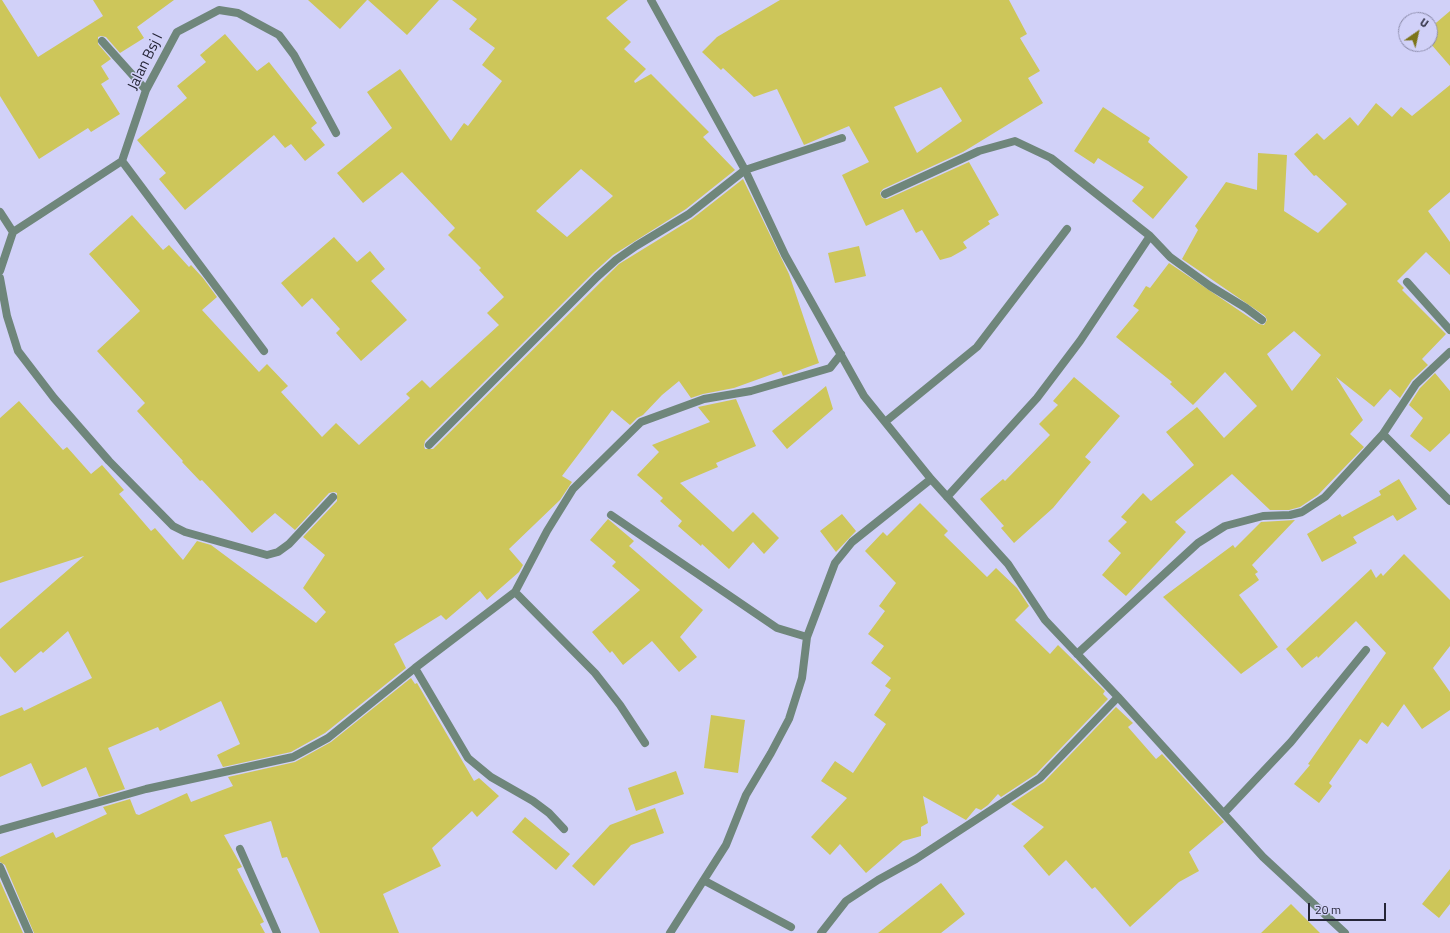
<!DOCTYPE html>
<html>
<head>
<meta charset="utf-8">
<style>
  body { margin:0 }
  #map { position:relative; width:1450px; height:933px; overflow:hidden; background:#d1d1f8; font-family:"Titillium Web",sans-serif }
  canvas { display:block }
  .north { position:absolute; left:1398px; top:12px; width:40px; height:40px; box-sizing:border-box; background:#d1d1f8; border:1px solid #8c8cab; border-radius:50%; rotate:34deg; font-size:11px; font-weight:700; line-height:16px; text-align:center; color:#252537 }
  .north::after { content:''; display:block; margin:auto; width:14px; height:18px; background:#7c7519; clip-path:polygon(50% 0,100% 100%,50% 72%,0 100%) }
  .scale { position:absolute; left:1308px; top:903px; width:78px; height:18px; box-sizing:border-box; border:2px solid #252537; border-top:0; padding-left:5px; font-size:12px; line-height:14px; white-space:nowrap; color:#252537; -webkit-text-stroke:3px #d1d1f8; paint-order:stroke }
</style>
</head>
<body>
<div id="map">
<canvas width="1450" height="933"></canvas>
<div class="north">U</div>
<div class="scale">20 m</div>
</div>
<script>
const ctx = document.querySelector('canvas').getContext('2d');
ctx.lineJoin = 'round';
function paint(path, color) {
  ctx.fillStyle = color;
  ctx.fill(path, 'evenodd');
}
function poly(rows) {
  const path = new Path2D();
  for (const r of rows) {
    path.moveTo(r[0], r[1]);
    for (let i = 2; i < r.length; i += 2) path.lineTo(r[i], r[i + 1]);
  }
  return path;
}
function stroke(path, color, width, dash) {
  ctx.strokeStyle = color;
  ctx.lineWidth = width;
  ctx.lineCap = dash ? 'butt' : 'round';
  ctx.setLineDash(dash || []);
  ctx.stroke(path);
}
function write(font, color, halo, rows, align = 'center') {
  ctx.font = font + ' "Titillium Web",sans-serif';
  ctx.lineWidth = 3;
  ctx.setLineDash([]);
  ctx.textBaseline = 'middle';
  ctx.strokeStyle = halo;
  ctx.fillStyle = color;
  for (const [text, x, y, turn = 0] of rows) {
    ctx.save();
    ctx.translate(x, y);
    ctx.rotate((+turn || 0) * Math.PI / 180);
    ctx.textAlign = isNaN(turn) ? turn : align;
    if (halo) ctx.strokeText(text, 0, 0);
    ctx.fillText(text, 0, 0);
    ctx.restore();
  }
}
paint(poly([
  [0,0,2,0,38,57,103,16,93,0,174,0,137,27,144,38,120,53,106,37,101,36,98,37,98,44,111,59,101,66,109,79,101,84,120,114,91,132,88,128,39,159,0,96],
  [308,0,367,0,340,29],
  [368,0,439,0,407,35],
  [452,0,628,0,606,18,631,42,624,49,646,69,634,81,635,83,651,74,709,132,703,137,735,170,686,209,613,255,593,273,425,441,424,446,425,449,433,449,619,264,692,219,743,179,789,274,819,363,783,376,781,371,734,388,703,394,691,398,679,381,662,395,643,415,637,418,630,425,612,410,562,476,572,482,560,500,509,549,523,565,519,572,487,600,480,591,446,620,441,615,394,644,406,668,325,733,291,752,223,767,217,755,240,744,221,701,160,731,158,727,108,748,125,789,99,797,86,767,42,787,31,763,0,777,0,716,22,707,24,711,92,678,68,631,43,653,41,651,15,673,0,656,0,629,84,556,0,583,0,418,19,401,63,450,67,447,91,474,102,465,124,490,119,494,151,531,155,528,183,560,197,541,211,545,316,623,326,612,303,588,325,555,303,537,337,501,337,493,334,492,329,493,295,530,275,513,252,533,202,480,200,481,182,462,183,461,137,411,145,403,97,351,140,311,89,254,132,215,163,250,169,245,189,267,191,265,203,278,217,297,202,310,259,372,267,364,288,386,281,392,322,437,336,423,359,445,410,398,406,394,422,380,430,388,499,325,487,313,504,297,479,270,481,268,448,235,455,228,402,172,363,203,337,173,392,128,367,92,400,69,451,141,464,123,468,126,502,81,482,65,495,48,469,29,477,19],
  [581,169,613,196,567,237,536,211],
  [780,0,1009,0,1027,34,1020,38,1040,71,1028,78,1043,103,963,152,883,189,880,193,882,198,887,199,969,162,999,215,988,221,990,224,963,242,967,248,951,257,940,260,922,230,916,233,903,209,866,226,842,175,869,162,849,126,804,145,777,89,754,97,723,68,721,70,702,52,717,37],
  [941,87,962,121,917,153,894,107],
  [1450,11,1450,66,1430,43,1430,28],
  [225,34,257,71,269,62,317,123,311,128,325,145,305,161,291,144,285,148,274,135,185,210,159,179,166,173,137,140,187,98,177,86,206,62,200,55],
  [1450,85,1450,192,1428,211,1450,242,1450,275,1426,252,1397,281,1404,288,1402,290,1446,334,1422,359,1428,365,1412,380,1400,398,1390,389,1374,407,1336,377,1363,420,1350,434,1364,447,1318,495,1300,507,1289,510,1270,510,1232,474,1175,522,1186,532,1126,596,1102,575,1121,553,1108,541,1127,522,1121,517,1143,493,1151,501,1194,465,1166,432,1197,407,1224,438,1257,406,1225,372,1193,405,1170,384,1172,382,1116,337,1139,310,1133,306,1146,286,1150,288,1169,263,1259,324,1264,325,1267,320,1265,316,1182,259,1198,230,1195,226,1226,182,1257,190,1258,153,1287,155,1284,211,1318,233,1347,204,1316,175,1314,176,1294,154,1317,133,1324,140,1350,117,1358,126,1376,103,1392,117,1401,107,1412,116],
  [1294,331,1321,355,1292,391,1267,354],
  [1103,107,1150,138,1148,142,1188,177,1153,219,1132,201,1144,187,1098,158,1094,164,1074,151],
  [334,237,357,262,370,251,385,269,371,281,407,320,361,361,336,333,340,329,312,298,302,307,281,283],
  [859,246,866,276,835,283,828,253],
  [1435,373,1450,391,1450,433,1430,452,1410,436,1423,418,1409,405,1420,388],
  [1074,377,1120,416,1085,457,1091,462,1053,508,1014,543,1001,528,1004,526,980,499,1003,479,1005,481,1050,435,1039,424,1058,405,1053,401],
  [826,386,833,409,787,449,772,431],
  [736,399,756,446,716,463,718,467,680,483,733,532,753,512,779,538,764,554,753,542,729,569,702,544,701,546,678,526,682,521,660,501,663,498,637,475,659,452,652,445,710,422,698,407],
  [1399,479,1417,509,1397,521,1393,515,1353,537,1357,543,1322,562,1307,534,1340,514,1342,517,1381,495,1379,491],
  [920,503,948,531,944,535,987,577,996,568,1017,588,1029,606,1015,620,1050,654,1058,645,1105,691,1103,694,1108,699,1036,774,1001,797,998,794,988,805,981,810,976,808,966,820,923,796,928,823,921,827,921,836,903,841,866,873,840,844,830,855,811,837,847,798,821,781,835,761,853,773,886,724,874,715,891,690,885,686,891,678,871,663,884,646,868,634,885,611,879,606,896,583,865,551,883,532,887,536],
  [842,514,856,531,836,552,820,531],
  [608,519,634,541,629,546,703,610,680,637,697,657,679,672,652,641,623,665,612,651,610,653,592,632,640,590,612,566,616,562,590,540],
  [1295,520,1252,565,1258,572,1255,574,1259,580,1239,595,1278,647,1241,674,1163,597,1233,545,1235,548,1261,522],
  [1404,554,1450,600,1450,646,1433,668,1450,692,1450,710,1422,729,1404,704,1388,727,1382,722,1367,744,1360,739,1329,783,1332,786,1319,803,1294,784,1310,765,1308,764,1386,653,1356,621,1318,658,1317,656,1302,668,1286,649,1371,569,1376,578,1381,573,1383,576],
  [411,678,415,684,417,683,474,781,479,778,499,796,477,817,472,811,432,848,441,866,383,894,399,933,320,933,287,857,282,858,271,821,224,835,242,867,237,869,264,922,260,924,265,933,34,933,5,865,0,862,0,857,53,832,56,838,107,814,103,807,130,799,136,814,139,815,187,793,191,802,233,786,228,777,295,762,331,742],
  [1116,707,1133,723,1128,727,1156,759,1162,754,1224,822,1189,852,1199,871,1179,882,1130,927,1095,887,1092,889,1066,860,1049,876,1023,846,1044,827,1011,804,1044,782],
  [711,715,745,720,738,773,704,768],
  [676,771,684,794,636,811,628,788],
  [655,808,664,833,631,845,594,886,572,866,610,825],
  [525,817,570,854,556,870,512,832],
  [1450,869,1450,904,1439,918,1422,904],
  [0,881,23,933,0,933],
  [941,883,965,914,941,933,878,933],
  [1291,904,1320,933,1261,933]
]), '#cdc65a');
stroke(poly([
  [651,0,745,170,785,255,864,396,931,479,1008,564,1045,620,1118,697,1263,857,1345,933],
  [102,41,146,90],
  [122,161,146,90,177,32,219,10,238,13,279,35,294,55,336,133],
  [885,194,979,151,1015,141,1051,158,1150,236,1170,257,1210,286,1246,308,1262,320],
  [0,212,13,232,0,271],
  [13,232,122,161,264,351],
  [0,278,7,316,18,351,54,398,109,461,173,526,185,532,267,555,278,552,289,544,333,497],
  [1407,282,1450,330],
  [885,422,977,347,1067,229],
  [1383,434,1450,501],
  [429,445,597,277,616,260,636,246,689,214,745,170,842,138],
  [947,497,1037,398,1080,341,1150,236],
  [611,515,777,628,807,637],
  [515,592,595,673,620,705,645,743],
  [1077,654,1198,543,1225,526,1263,516,1290,515,1302,512,1325,497,1383,434,1416,384,1450,352],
  [415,668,468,758,491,777,533,801,549,813,564,829],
  [1224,813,1291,742,1366,650],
  [0,830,146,789,293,757,328,738,415,668,515,592,547,531,573,489,641,422,704,399,751,391,830,368,841,354],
  [240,849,277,933],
  [0,867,29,933],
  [705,881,791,927],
  [670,933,726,845,746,795,771,753,789,719,802,678,807,637,835,563,852,542,931,479],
  [821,933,846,901,878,880,916,859,1040,778,1118,697]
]), '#6f867b', 8);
write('15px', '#252537', '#d1d1f8', [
  ["Jalan Bsj I",146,62,-64]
]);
</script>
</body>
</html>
